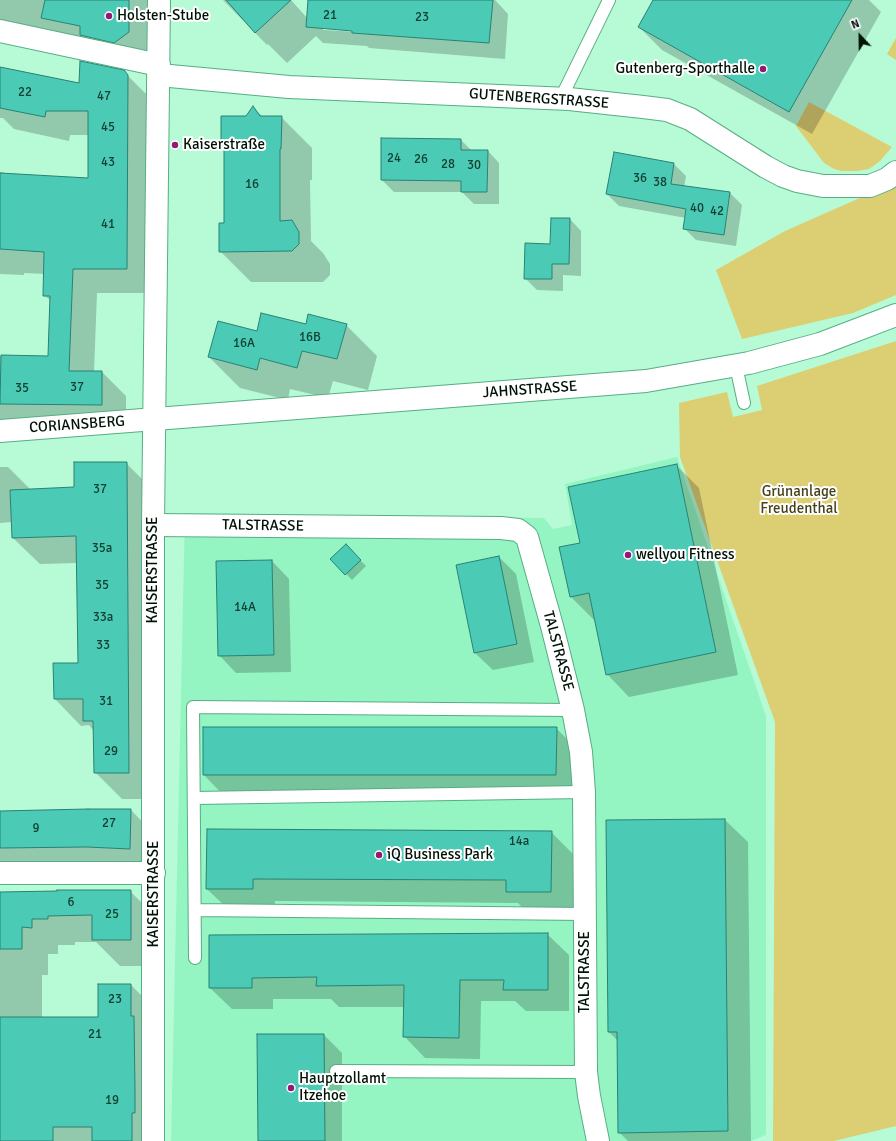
<!DOCTYPE html>
<html>
<head>
<meta charset="utf-8">
<style>
  body { margin:0 }
  #map { position:relative; width:896px; height:1141px; overflow:hidden; background:#b7fbd6; font-family:Signika,sans-serif }
  canvas { display:block }
  .north { position:absolute; left:840px; top:16px; width:40px; height:40px; -webkit-text-stroke:3px #fff; paint-order:stroke; rotate:338deg; font-size:11px; font-weight:700; line-height:16px; text-align:center; color:#001206 }
  .north::after { content:''; display:block; margin:auto; width:14px; height:18px; background:#001206; clip-path:polygon(50% 0,100% 100%,50% 72%,0 100%) }
</style>
</head>
<body>
<div id="map">
<canvas width="896" height="1141"></canvas>
<div class="north">N</div>
</div>
<script>
const ctx = document.querySelector('canvas').getContext('2d');
ctx.lineJoin = 'round';
function paint(path, color) {
  ctx.fillStyle = color;
  ctx.fill(path, 'evenodd');
}
function poly(rows) {
  const path = new Path2D();
  for (const r of rows) {
    path.moveTo(r[0], r[1]);
    for (let i = 2; i < r.length; i += 2) path.lineTo(r[i], r[i + 1]);
  }
  return path;
}
function stroke(path, color, width, dash) {
  ctx.strokeStyle = color;
  ctx.lineWidth = width;
  ctx.lineCap = dash ? 'butt' : 'round';
  ctx.setLineDash(dash || []);
  ctx.stroke(path);
}
function write(font, color, halo, rows, align = 'center') {
  ctx.font = font + ' Signika,sans-serif';
  ctx.lineWidth = 4;
  ctx.setLineDash([]);
  ctx.textBaseline = 'middle';
  ctx.strokeStyle = halo;
  ctx.fillStyle = color;
  for (const [text, x, y, turn = 0] of rows) {
    ctx.save();
    ctx.translate(x, y);
    ctx.rotate((+turn || 0) * Math.PI / 180);
    ctx.textAlign = isNaN(turn) ? turn : align;
    if (halo) ctx.strokeText(text, 0, 0);
    ctx.fillText(text, 0, 0);
    ctx.restore();
  }
}
paint(poly([
  [677,457,766,716,766,1135,751,1141,325,1141,324,1034,258,1034,258,1141,171,1141,185,513,544,518,553,529,572,525,565,484],
  [677,464,716,652,606,675,589,593,570,597,560,548,580,543,568,487],
  [499,556,517,644,474,653,456,565],
  [272,560,274,654,218,656,216,562],
  [203,728,557,728,556,775,203,775],
  [725,819,728,1131,618,1133,617,1032,608,1032,606,820],
  [207,829,551,831,551,892,506,892,506,880,253,879,253,889,206,889],
  [548,933,548,990,504,990,503,980,442,980,442,985,317,986,317,977,252,978,252,988,209,988,209,935]
]), '#94f5c3');
paint(poly([
  [896,38,896,60,887,54],
  [809,102,892,147,880,161,869,169,857,171,842,171,834,169,824,163,796,126],
  [896,182,896,295,853,313,742,339,716,270,785,231],
  [896,341,896,1126,834,1141,773,1141,775,722,680,457,679,403,727,392,733,417,762,410,757,386]
]), '#dcce73');
paint(poly([
  [0,0,154,0,153,56,0,25],
  [223,0,291,0,308,19,309,0,495,0,508,14,505,59,369,48,367,46,323,43,316,36,287,63,268,44,267,45],
  [323,28,357,30,357,32,323,30],
  [655,0,869,0,881,12,812,134,662,50,639,27],
  [0,68,80,85,123,71,148,96,151,293,97,293,94,372,102,372,126,396,126,429,0,429,0,356,49,357,51,301,44,295,45,274,24,273,24,275,0,274,0,172,3,172,5,174,89,179,89,135,70,135,69,141,14,129,3,118,0,118],
  [253,107,263,117,281,117,312,148,312,180,310,180,311,241,323,253,330,264,330,275,323,282,251,282,220,251,225,224,225,151,222,148],
  [461,140,472,151,488,151,499,163,499,204,474,204,462,192,394,192,382,180],
  [615,153,674,164,686,176,684,187,730,193,742,205,736,246,696,240,684,228,686,218,619,206,607,194],
  [570,219,581,231,581,276,563,275,563,291,537,290,525,278],
  [346,325,377,356,368,390,333,381,328,398,290,389,288,400,240,388,209,357,258,332],
  [126,463,153,490,156,799,122,799,95,772,94,731,89,725,81,726,55,699,79,664,77,563,40,564,13,538,12,522,0,523,0,467,8,467,31,490,75,488],
  [676,465,699,488,738,675,629,697,607,674,595,619,594,620,571,597,561,548,581,544],
  [346,546,366,566,352,580,332,559],
  [499,557,516,574,534,662,493,670,475,653],
  [272,561,289,579,291,672,236,673,219,655],
  [556,728,579,751,579,798,226,798,204,775],
  [131,810,158,838,158,876,0,876,0,811],
  [725,820,748,842,751,1141,628,1141,619,1132,618,1041,609,1032,607,821],
  [208,830,551,832,574,855,574,915,529,914,518,903,275,901,275,911,230,911,207,889],
  [130,891,157,918,157,966,120,966,96,942,75,942,75,945,58,945,58,954,48,954,48,975,42,975,42,1018,99,1018,131,985,158,1012,159,1141,0,1141,0,893],
  [547,934,569,955,569,1011,526,1011,515,1001,481,1001,480,1059,425,1058,404,1036,404,1007,339,1007,331,999,273,999,273,1009,232,1009,210,988,210,936],
  [258,1035,324,1035,342,1053,342,1141,259,1141]
]), '#0003');
const building = poly([
  [45,0,129,0,129,32,114,43,80,35,80,26,41,18,45,0],
  [226,0,291,0,255,33,226,0],
  [308,0,493,0,489,43,352,33,352,31,306,27,308,0],
  [653,0,852,0,789,112,638,27,653,0],
  [80,61,124,70,128,75,127,269,73,269,69,371,102,371,102,405,0,404,1,355,48,356,50,296,43,296,44,252,0,249,0,173,88,178,88,111,46,111,45,117,0,108,0,67,79,83,80,61],
  [253,106,260,116,282,116,281,149,280,149,280,221,292,220,299,232,299,244,292,251,219,252,219,223,224,223,224,149,221,149,221,116,246,116,253,106],
  [381,138,461,139,461,150,488,150,487,192,461,192,461,181,381,180,381,138],
  [614,152,674,163,671,184,730,192,724,235,683,229,686,209,606,194,614,152],
  [551,218,570,218,569,264,552,264,552,279,524,279,525,243,550,244,551,218],
  [261,313,306,324,308,314,347,324,337,359,302,351,297,368,260,358,257,370,208,357,218,321,257,331,261,313],
  [74,462,127,462,129,773,94,773,93,721,83,721,83,699,54,699,53,663,78,663,76,536,12,538,10,490,74,487,74,462],
  [677,464,716,652,606,675,589,593,570,597,559,547,580,543,568,487,677,464],
  [346,544,361,560,345,575,330,559,346,544],
  [499,556,517,644,474,653,456,565,499,556],
  [272,560,274,655,218,656,216,561,272,560],
  [203,727,557,727,556,775,203,775,203,727],
  [88,809,131,809,130,849,87,847,0,848,0,811,88,809],
  [725,819,728,1131,618,1133,617,1032,608,1032,606,820,725,819],
  [207,829,552,831,551,892,506,892,506,880,253,879,253,889,206,889,207,829],
  [57,890,131,890,131,940,92,940,92,915,48,916,48,919,32,919,32,928,22,927,22,949,0,949,0,892,57,891,57,890],
  [548,933,548,990,503,990,504,980,460,980,459,1038,403,1037,404,985,316,986,317,977,252,978,252,988,209,988,209,935,548,933],
  [98,984,131,984,131,1016,134,1016,135,1090,135,1113,132,1113,132,1141,92,1141,92,1127,53,1127,53,1141,0,1141,0,1017,98,1017,98,984],
  [257,1034,324,1034,325,1141,258,1141,257,1034]
]);
paint(building, '#4bcbb6');
stroke(building, '#298173', 1);
const lane = poly([
  [561,98,609,0],
  [736,366,744,403],
  [194,798,584,792],
  [195,910,585,914],
  [195,958,193,707,573,710],
  [336,1071,586,1072]
]);
const street = poly([
  [0,31,159,65],
  [159,75,289,87,569,99,643,107,667,110,690,119,766,167,783,176,797,181,823,186,870,186,887,179,896,172],
  [0,431,646,381,749,363,820,344,896,315],
  [153,525,501,528,518,530,527,537,552,626,573,710,581,752,584,792,586,1072,589,1096,598,1141],
  [0,873,154,873]
]);
const secondary = poly([
  [153,1141,153,525,159,0]
]);
stroke(lane, '#57ad83', 14);
stroke(street, '#57ad83', 24);
stroke(secondary, '#57ad83', 24);
stroke(lane, '#fff', 12);
stroke(street, '#fff', 22);
stroke(secondary, '#fff', 22);
for (const [x, y, r, color] of [
  [109,16,4,"#931975"],
  [763,69,4,"#931975"],
  [175,145,4,"#931975"],
  [628,555,4,"#931975"],
  [379,855,4,"#931975"],
  [291,1088,4,"#931975"]
]) {
  const dot = new Path2D();
  dot.arc(x, y, r, 0, 2 * Math.PI);
  ctx.fillStyle = color;
  ctx.fill(dot);
  stroke(dot, '#fff', 1.5);
}
write('13px', '#134032', null, [
  ["21",330,16],
  ["23",422,18],
  ["22",25,93],
  ["47",104,97],
  ["45",108,128],
  ["24",394,159],
  ["26",421,160],
  ["43",108,163],
  ["28",448,165],
  ["30",474,166],
  ["36",640,179],
  ["38",660,183],
  ["16",252,185],
  ["40",697,209],
  ["42",717,212],
  ["41",108,225],
  ["16B",310,338],
  ["16A",244,344],
  ["37",77,388],
  ["35",22,389],
  ["37",100,490],
  ["35a",102,549],
  ["35",102,586],
  ["14A",245,608],
  ["33a",103,618],
  ["33",103,646],
  ["31",106,702],
  ["29",111,752],
  ["27",109,824],
  ["9",36,829],
  ["14a",519,842],
  ["6",71,903],
  ["25",112,915],
  ["23",115,1000],
  ["21",95,1035],
  ["19",112,1101]
]);
write('15px', '#001206', '#fff', [
  ["Holsten-Stube",117,16],
  ["Gutenberg-Sporthalle",755,69,"right"],
  ["Kaiserstraße",183,145],
  ["wellyou Fitness",636,555],
  ["iQ Business Park",387,855],
  ["Hauptzollamt",299,1079],
  ["Itzehoe",299,1096]
], 'left');
write('15px', '#001206', '#fff', [
  ["GUTENBERGSTRASSE",539,99,4],
  ["JAHNSTRASSE",530,390,-4],
  ["CORIANSBERG",77,425,-4],
  ["TALSTRASSE",263,526,1],
  ["KAISERSTRASSE",153,570,-90],
  ["TALSTRASSE",558,651,75],
  ["KAISERSTRASSE",154,894,-90],
  ["TALSTRASSE",585,972,-90]
]);
write('15px', '#474119', '#fff', [
  ["Grünanlage",799,492],
  ["Freudenthal",799,509]
]);
</script>
</body>
</html>
